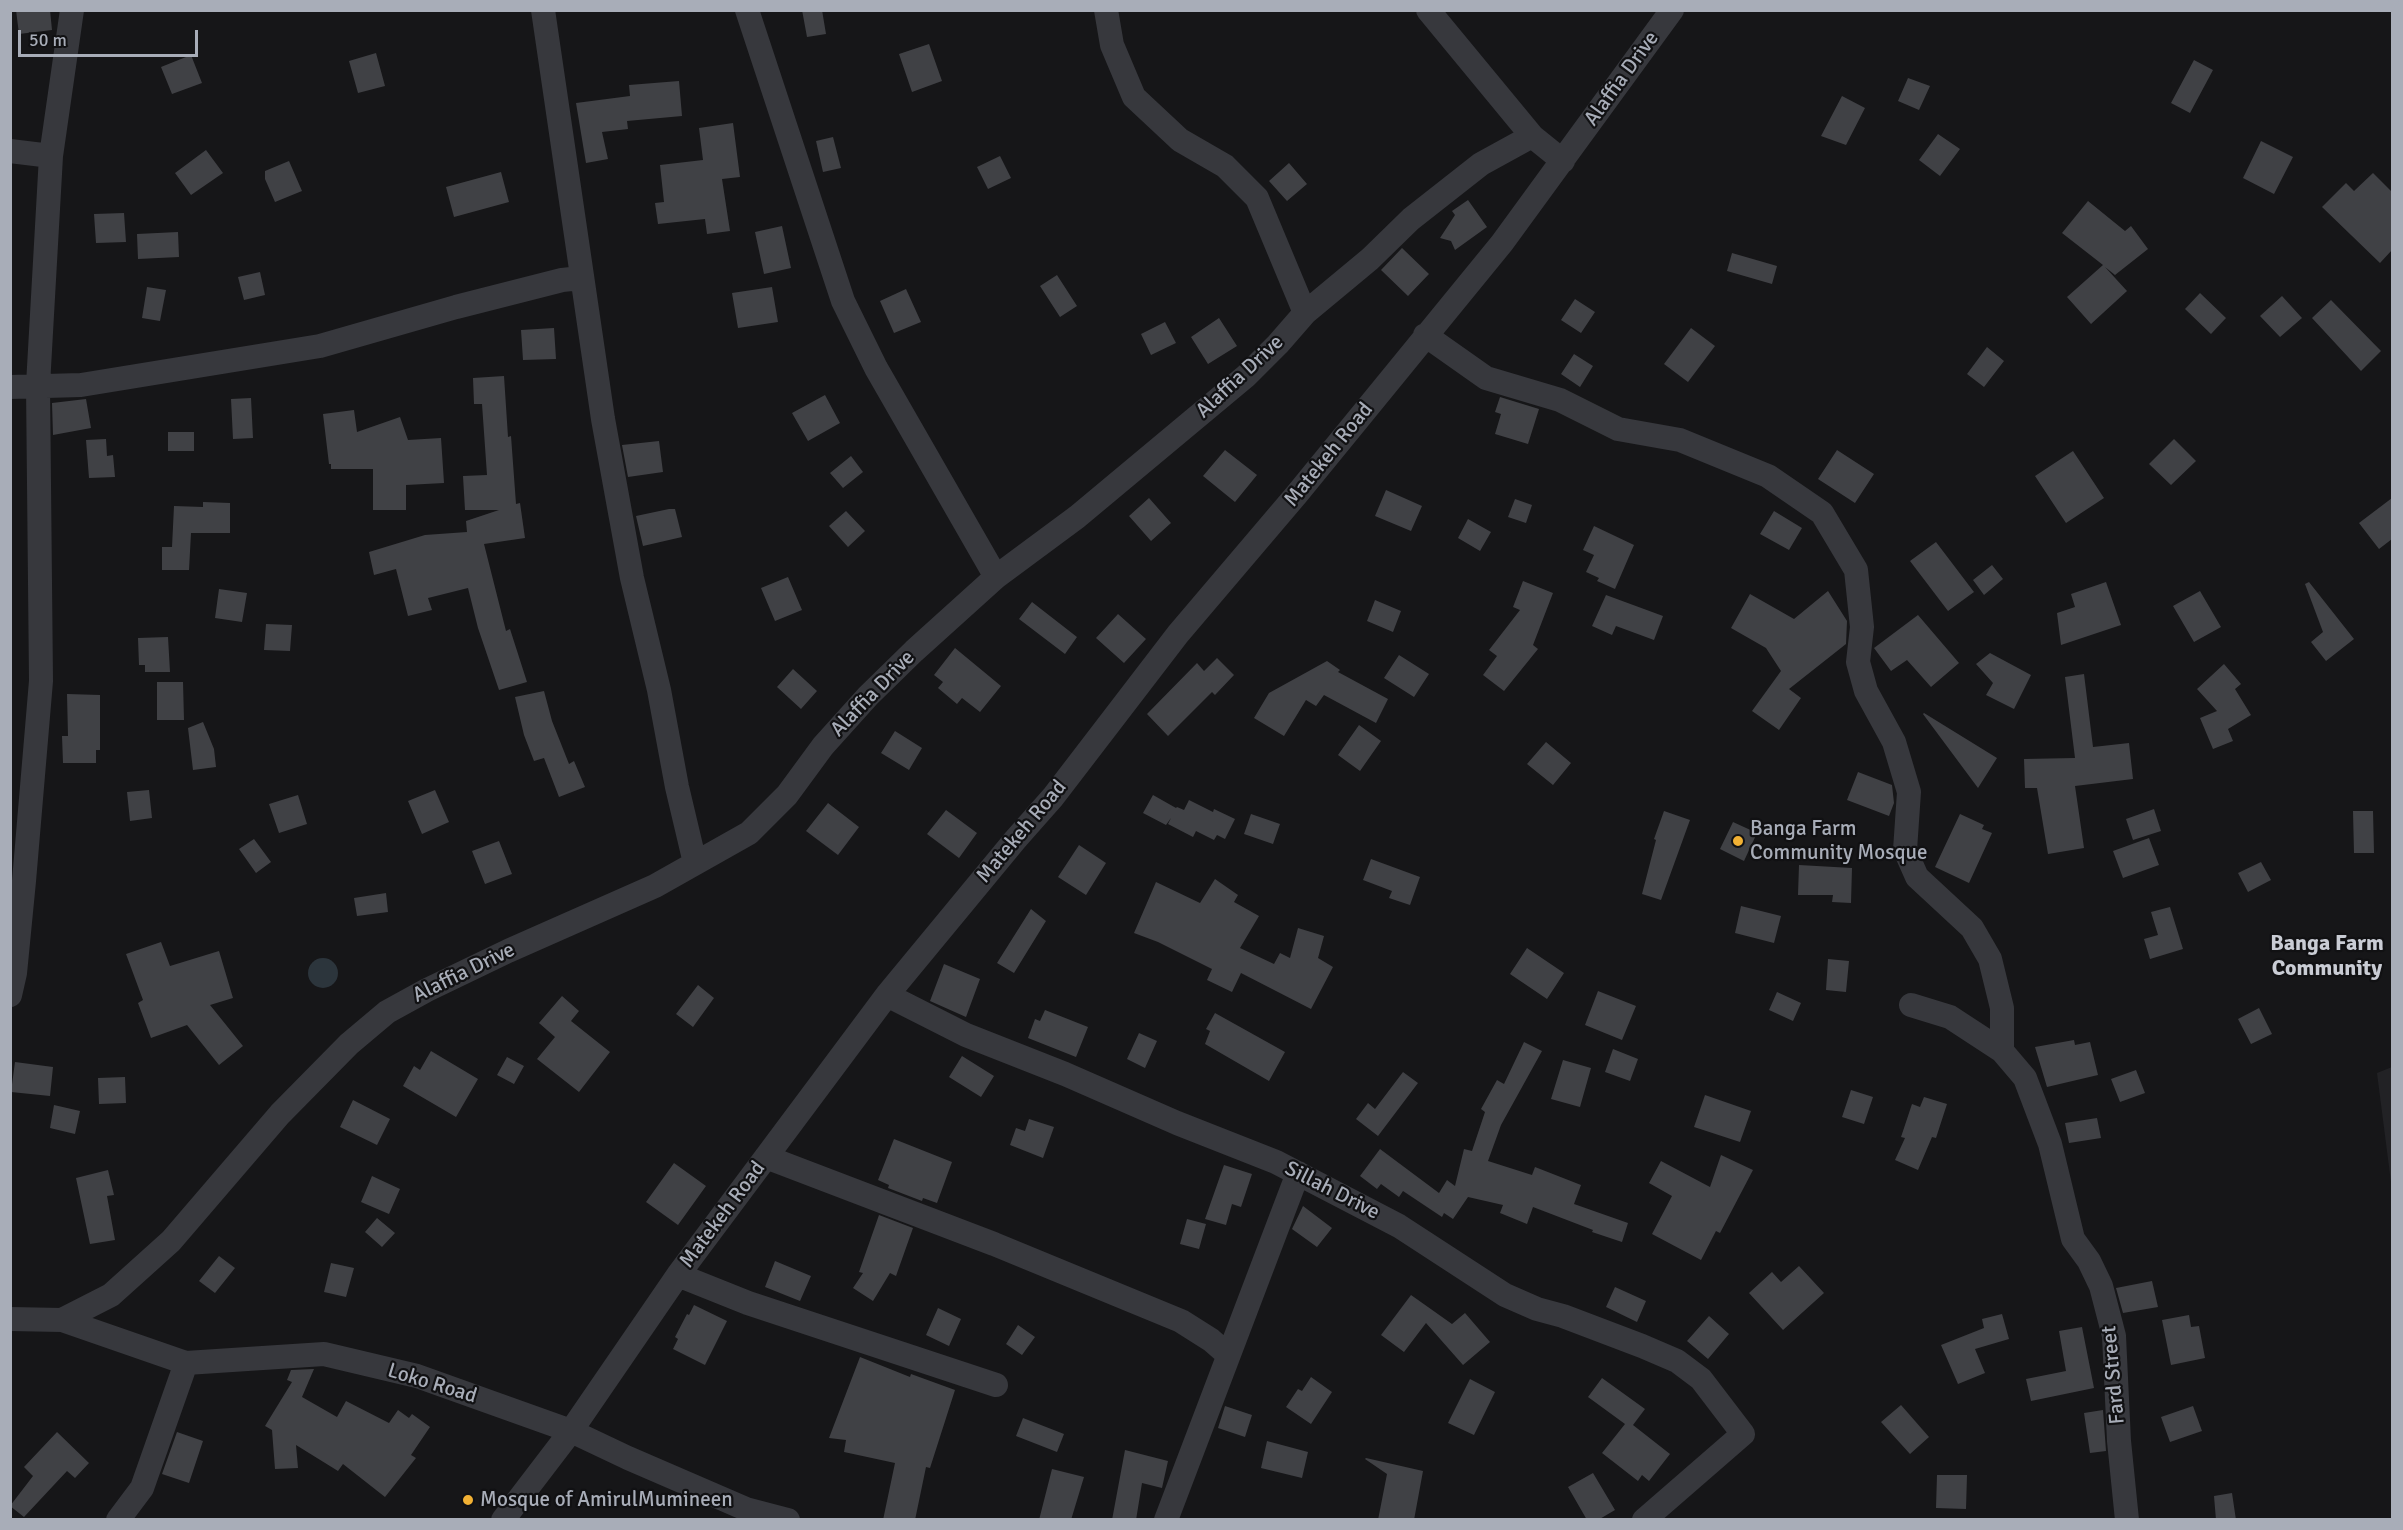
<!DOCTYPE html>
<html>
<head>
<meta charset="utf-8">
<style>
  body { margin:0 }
  #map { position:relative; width:2403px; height:1530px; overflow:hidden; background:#161618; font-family:Signika,sans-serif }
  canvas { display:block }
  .frame { position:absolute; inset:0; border:12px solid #a8adb8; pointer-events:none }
  .scale { position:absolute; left:18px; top:30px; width:180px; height:27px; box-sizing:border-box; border:3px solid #a8adb8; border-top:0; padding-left:8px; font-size:18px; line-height:21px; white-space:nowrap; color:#a8adb8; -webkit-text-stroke:4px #111113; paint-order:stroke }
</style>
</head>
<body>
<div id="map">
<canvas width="2403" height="1530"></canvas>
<div class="frame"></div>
<div class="scale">50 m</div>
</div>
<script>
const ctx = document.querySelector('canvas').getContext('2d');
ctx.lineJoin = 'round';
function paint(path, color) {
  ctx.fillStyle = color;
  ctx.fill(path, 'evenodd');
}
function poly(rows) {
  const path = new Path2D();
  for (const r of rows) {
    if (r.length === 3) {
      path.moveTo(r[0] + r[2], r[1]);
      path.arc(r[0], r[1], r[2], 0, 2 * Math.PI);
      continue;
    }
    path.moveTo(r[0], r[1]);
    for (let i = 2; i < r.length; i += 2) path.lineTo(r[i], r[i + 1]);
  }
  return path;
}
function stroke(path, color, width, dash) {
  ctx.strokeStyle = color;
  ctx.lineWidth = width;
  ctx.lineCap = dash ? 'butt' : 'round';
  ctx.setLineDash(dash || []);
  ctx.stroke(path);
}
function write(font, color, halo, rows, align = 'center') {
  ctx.font = font + ' Signika,sans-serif';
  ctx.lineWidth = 4.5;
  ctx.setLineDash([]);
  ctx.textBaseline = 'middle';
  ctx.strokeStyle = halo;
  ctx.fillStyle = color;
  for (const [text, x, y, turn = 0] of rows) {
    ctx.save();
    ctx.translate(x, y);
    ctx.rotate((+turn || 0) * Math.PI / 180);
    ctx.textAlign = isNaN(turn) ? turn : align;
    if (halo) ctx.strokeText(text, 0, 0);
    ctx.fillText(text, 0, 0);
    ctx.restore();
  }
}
paint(poly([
  [2392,1067,2392,1190,2377,1073]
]), '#222225');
paint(poly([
  [323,973,15]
]), '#2c353c');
paint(poly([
  [16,10,50,10,52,30,19,34],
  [802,10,822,10,826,34,807,37],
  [929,44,942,81,912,92,899,54],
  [376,53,385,86,358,93,349,61],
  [191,55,202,83,172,94,161,67],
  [2194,60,2213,70,2190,113,2171,103],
  [1908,78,1930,86,1919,110,1898,101],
  [679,81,682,116,627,121,628,129,602,132,608,159,586,163,576,103,630,96,629,85],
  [1842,96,1865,108,1846,145,1821,136],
  [733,123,740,177,722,179,730,231,707,234,705,219,658,224,655,203,664,202,660,165,703,160,699,128],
  [1938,134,1960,149,1940,176,1919,160],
  [833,137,841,168,823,172,816,141],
  [2261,141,2293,157,2274,194,2243,178],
  [206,150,223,173,191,195,175,173],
  [1000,156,1011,178,988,189,977,167],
  [289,161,302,191,275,202,265,179,265,171],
  [1289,163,1307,184,1287,201,1269,181],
  [501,172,509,202,454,217,446,187],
  [2373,173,2392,192,2392,250,2380,263,2322,207,2346,183,2354,191],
  [1468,200,1487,227,1455,250,1451,241,1440,238,1455,215,1452,211],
  [2088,201,2125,231,2131,226,2148,249,2115,275,2105,267,2127,291,2091,324,2067,297,2103,265,2062,233],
  [124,213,126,242,96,243,94,214],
  [782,226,791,268,764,274,755,232],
  [178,232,179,257,138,259,137,234],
  [1402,248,1429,274,1408,296,1381,270],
  [1732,253,1777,266,1772,284,1727,271],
  [260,272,265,295,244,300,238,277],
  [1057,275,1077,306,1060,317,1040,286],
  [147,287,166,290,160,321,142,318],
  [772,287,778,322,738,328,732,293],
  [906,289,921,322,894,333,880,301],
  [2200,293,2226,318,2211,334,2185,309],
  [2282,296,2302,318,2280,337,2260,316],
  [1575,299,1595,312,1581,333,1561,320],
  [2331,300,2381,351,2361,371,2312,318],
  [1219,318,1237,346,1208,364,1191,337],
  [1165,322,1176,343,1151,355,1141,334],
  [554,328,556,359,523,360,521,330],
  [1691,328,1715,346,1688,382,1664,364],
  [1987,347,2004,361,1984,387,1967,374],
  [1574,354,1593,366,1580,387,1561,374],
  [504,376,508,437,511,436,516,504,520,503,525,538,484,544,506,631,510,629,527,682,499,690,478,628,468,588,428,598,432,610,408,616,396,569,374,575,369,552,425,535,467,532,466,521,499,510,465,510,463,476,487,475,482,404,474,404,473,378],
  [825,395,840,423,808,441,792,413],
  [1500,397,1539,409,1528,444,1495,434,1501,414,1495,412],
  [251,398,253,438,233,439,231,399],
  [86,399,91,428,53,435,52,403],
  [354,410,357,432,400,417,408,440,441,438,444,483,406,485,406,510,373,510,373,469,331,469,331,464,329,464,323,414],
  [168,432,194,432,194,451,168,451],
  [106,439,107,456,113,455,115,477,89,478,86,440],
  [2174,439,2196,461,2171,485,2149,464],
  [659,441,663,472,628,477,622,445],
  [1225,450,1257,475,1235,502,1203,476],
  [1837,450,1874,474,1855,503,1818,479],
  [2073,451,2104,498,2066,523,2035,476],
  [851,456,863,472,843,488,830,473],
  [1386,490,1422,506,1411,531,1375,516],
  [1149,498,1171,523,1151,541,1129,516],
  [2392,498,2392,539,2379,549,2359,523],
  [1515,499,1532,505,1526,523,1508,517],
  [203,502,230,503,230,533,191,533,189,570,162,570,162,547,172,547,174,506,203,507],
  [669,509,675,509,682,537,643,546,636,516],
  [846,511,865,531,848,547,829,526],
  [1774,511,1802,528,1789,550,1760,534],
  [1468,519,1491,532,1480,551,1458,538],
  [1594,526,1634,545,1615,589,1597,581,1599,578,1586,572,1594,555,1583,550],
  [1936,542,1974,592,1948,611,1910,561],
  [1992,565,2003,579,1984,595,1973,580],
  [788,577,802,610,775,621,761,588],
  [1523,581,1553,593,1533,645,1538,649,1504,691,1483,675,1497,656,1489,650,1520,610,1513,607],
  [2106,582,2121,625,2061,645,2057,613,2075,607,2071,594],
  [2309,582,2354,639,2326,661,2311,642,2323,632,2305,584],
  [219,589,247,593,242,622,215,618],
  [1828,591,1847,621,1846,644,1789,689,1801,698,1779,730,1752,711,1781,671,1766,648,1731,628,1750,594,1794,619],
  [2200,591,2221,627,2194,642,2173,606],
  [1606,595,1663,616,1654,640,1616,626,1612,635,1592,626],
  [1375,600,1401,611,1393,632,1367,621],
  [1032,602,1077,637,1065,654,1019,619],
  [1118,614,1146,639,1124,663,1096,638],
  [1918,615,1959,663,1931,687,1907,660,1891,671,1874,648],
  [266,624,292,625,290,651,264,650],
  [168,637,170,672,145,672,145,665,139,665,138,638],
  [955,648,1001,686,980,712,962,698,957,704,938,688,943,682,934,675],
  [1990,653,2031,675,2014,709,1986,695,1993,683,1976,664],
  [1399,655,1429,674,1414,697,1384,678],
  [1217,658,1234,675,1215,695,1212,692,1168,736,1147,714,1197,663,1204,671],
  [1327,661,1340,670,1338,672,1388,699,1376,723,1324,695,1316,706,1306,700,1284,736,1254,718,1269,693],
  [2224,664,2241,684,2235,689,2251,715,2228,729,2233,741,2213,749,2200,718,2217,711,2197,689],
  [793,669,817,691,801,709,777,687],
  [2084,674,2093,747,2129,743,2133,779,2075,786,2084,848,2048,854,2037,788,2025,788,2024,759,2075,758,2065,677],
  [157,682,183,682,184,720,157,720],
  [544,691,552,721,569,764,574,761,585,787,559,797,544,758,534,761,524,735,515,697],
  [67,694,100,695,100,750,96,750,96,763,63,763,62,736,68,736],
  [1924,713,1997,758,1978,788,1923,714],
  [203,722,214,749,216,767,193,770,188,728],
  [1359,725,1381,741,1360,771,1338,755],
  [895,731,922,748,909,770,881,753],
  [1546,742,1571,763,1553,785,1527,764],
  [1858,772,1892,785,1894,803,1889,816,1847,800],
  [149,790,152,818,130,821,127,792],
  [435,790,449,822,422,834,408,801],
  [298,795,307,824,279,833,269,804],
  [1153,795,1176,808,1177,807,1184,810,1189,800,1213,812,1214,809,1235,819,1225,839,1217,835,1214,840,1196,831,1193,837,1168,824,1171,818,1166,825,1143,813],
  [828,803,859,827,838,855,806,831],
  [2154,809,2161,831,2133,840,2126,819],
  [946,810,977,833,959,858,927,834],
  [1664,811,1690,820,1661,900,1642,894,1656,840,1654,839],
  [2353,811,2373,811,2374,853,2354,853],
  [1251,814,1280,824,1273,844,1244,834],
  [1960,814,1984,825,1982,829,1992,833,1969,883,1935,867],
  [1733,822,1757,833,1744,861,1720,849],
  [2149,838,2159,865,2123,878,2113,851],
  [254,839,271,862,256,873,239,849],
  [499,841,512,874,485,884,472,851],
  [1079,845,1106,863,1086,895,1058,877],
  [1371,859,1420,877,1410,905,1389,898,1392,891,1363,880],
  [2261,862,2271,880,2248,892,2238,873],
  [1799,865,1852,868,1851,903,1832,902,1833,895,1798,895],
  [1215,879,1238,895,1234,902,1259,916,1240,948,1274,964,1280,953,1290,958,1298,928,1324,936,1318,958,1333,967,1311,1009,1241,973,1232,992,1207,980,1212,969,1158,942,1134,933,1156,882,1200,903],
  [386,893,388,912,357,916,354,898],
  [1741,906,1781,916,1774,943,1735,933],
  [2170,907,2183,949,2150,959,2144,939,2158,935,2151,912],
  [1031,909,1046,921,1014,973,997,963],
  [161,942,170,966,219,951,233,998,210,1005,243,1046,219,1065,187,1025,151,1038,138,1003,143,1000,126,954],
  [1527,948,1564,973,1547,999,1510,974],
  [1828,959,1849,961,1846,992,1826,990],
  [944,964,980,979,966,1017,930,1001],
  [698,985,714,998,693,1027,676,1014],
  [1598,991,1636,1006,1622,1040,1585,1025],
  [1777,992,1801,1003,1793,1021,1769,1010],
  [562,996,579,1011,571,1021,610,1052,579,1092,537,1059,555,1037,539,1023],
  [2259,1008,2272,1034,2251,1044,2238,1019],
  [1045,1010,1088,1027,1076,1057,1028,1038,1035,1019,1040,1021],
  [1215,1013,1285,1052,1269,1081,1205,1044,1210,1031,1206,1029],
  [1139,1033,1157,1041,1145,1068,1127,1059],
  [2074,1040,2075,1045,2090,1042,2098,1075,2047,1087,2035,1047],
  [1524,1042,1542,1051,1501,1125,1488,1161,1532,1175,1535,1167,1581,1185,1574,1204,1628,1223,1622,1242,1592,1232,1593,1230,1533,1207,1527,1224,1500,1213,1503,1205,1468,1197,1453,1219,1444,1213,1442,1217,1403,1191,1399,1197,1381,1184,1377,1189,1360,1176,1380,1149,1439,1193,1447,1180,1455,1186,1464,1149,1472,1151,1485,1112,1481,1109,1497,1080,1504,1084],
  [1613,1049,1638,1059,1630,1081,1605,1072],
  [431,1051,478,1079,456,1117,403,1086,414,1066,420,1070],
  [962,1056,994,1076,981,1097,949,1077],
  [507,1057,524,1066,514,1084,497,1075],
  [1563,1060,1591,1068,1580,1107,1551,1099],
  [15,1062,53,1067,50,1096,11,1092],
  [2136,1070,2145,1093,2120,1102,2111,1079],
  [1403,1072,1418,1083,1378,1136,1356,1119,1368,1103,1375,1109],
  [125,1077,126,1103,99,1104,98,1078],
  [1851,1090,1873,1097,1864,1124,1842,1117],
  [1705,1095,1751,1111,1740,1142,1694,1127],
  [1924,1097,1947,1104,1936,1138,1932,1137,1918,1170,1895,1160,1905,1138,1901,1137,1912,1104,1920,1107],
  [353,1100,390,1119,377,1145,340,1127],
  [54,1105,80,1111,75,1134,50,1128],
  [2097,1118,2101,1138,2069,1143,2065,1123],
  [1029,1119,1054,1127,1043,1158,1010,1145,1016,1128,1025,1131],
  [894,1139,952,1162,937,1203,923,1198,922,1201,888,1188,889,1185,878,1180],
  [1721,1155,1753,1170,1720,1233,1716,1231,1701,1260,1652,1234,1672,1196,1649,1183,1661,1161,1710,1187],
  [674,1163,706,1186,678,1225,646,1202],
  [1224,1165,1252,1174,1241,1207,1232,1204,1226,1225,1205,1219],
  [108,1170,114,1195,107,1196,115,1240,90,1244,76,1178],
  [372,1176,400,1189,389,1214,361,1202],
  [1303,1206,1332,1228,1317,1247,1292,1229],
  [879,1215,913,1228,896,1276,890,1273,873,1301,853,1288,863,1273,859,1272],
  [377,1218,395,1233,382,1247,365,1232],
  [1187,1219,1206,1224,1199,1249,1180,1244],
  [219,1256,235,1268,215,1293,199,1281],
  [775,1261,811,1276,800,1301,765,1287],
  [331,1263,354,1268,346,1297,324,1292],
  [1799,1266,1824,1293,1783,1330,1749,1293,1772,1272,1781,1282],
  [2152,1281,2158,1307,2123,1313,2116,1288],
  [1615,1287,1646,1301,1637,1322,1606,1307],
  [1411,1295,1452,1324,1465,1313,1490,1342,1463,1365,1426,1323,1404,1352,1381,1335],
  [694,1305,727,1321,705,1365,673,1349,678,1339,675,1337,687,1314,689,1315],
  [938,1308,961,1319,949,1346,926,1335],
  [2002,1314,2009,1339,1975,1349,1985,1373,1958,1384,1941,1345,1984,1328,1982,1319],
  [2189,1315,2191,1327,2199,1326,2205,1358,2171,1365,2162,1320],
  [1709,1316,1729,1334,1708,1359,1687,1341],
  [1018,1325,1035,1337,1022,1355,1006,1344],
  [2082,1327,2094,1388,2031,1401,2026,1379,2066,1371,2059,1331],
  [860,1357,910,1377,911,1374,955,1390,930,1468,926,1467,915,1520,883,1520,895,1463,844,1452,846,1440,829,1438],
  [314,1369,302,1397,337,1417,346,1401,389,1423,398,1410,409,1418,412,1414,430,1427,411,1455,416,1458,385,1497,343,1464,338,1471,296,1445,298,1468,275,1469,272,1430,265,1426,292,1382,287,1380,291,1370],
  [1311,1377,1332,1392,1311,1424,1286,1407,1298,1389,1302,1391],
  [1602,1378,1645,1409,1633,1425,1670,1454,1649,1481,1642,1475,1638,1481,1602,1453,1625,1424,1588,1397],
  [1470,1379,1495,1392,1474,1435,1448,1423],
  [1901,1405,1929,1437,1910,1454,1881,1422],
  [1225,1406,1252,1415,1245,1437,1218,1428],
  [2193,1406,2202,1431,2170,1442,2161,1417],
  [2103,1410,2106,1451,2090,1453,2084,1413],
  [1023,1418,1064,1434,1057,1452,1016,1436],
  [57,1432,89,1463,75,1478,67,1471,24,1517,10,1506,33,1476,24,1467],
  [177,1432,203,1441,189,1483,162,1474],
  [1267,1441,1308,1452,1302,1478,1261,1468],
  [1125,1450,1168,1461,1162,1488,1142,1483,1136,1520,1112,1520],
  [1366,1458,1423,1471,1414,1520,1378,1520,1387,1474,1365,1459],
  [1052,1469,1084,1477,1071,1520,1039,1520],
  [1593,1473,1615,1510,1598,1520,1587,1520,1568,1487],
  [1937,1475,1967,1475,1966,1509,1936,1508],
  [2232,1493,2236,1520,2216,1520,2214,1496]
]), '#404145');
stroke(poly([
  [543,10,603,419,632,578,659,690,677,787,695,863],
  [747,10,843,301,876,368,996,577],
  [1106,10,1112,45,1134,97,1180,140,1225,166,1257,198,1305,313],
  [1428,10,1532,136],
  [10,151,51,156],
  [1425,335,1486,378,1560,400,1618,429,1680,440,1768,476,1822,513,1856,570,1862,627,1858,662,1866,691,1894,742,1909,792,1905,850,1917,877,1972,928,1990,959,2002,1008,2002,1051],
  [10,387,81,385,320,346,456,307,562,280,581,278],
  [10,995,15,973,24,881,41,681,38,385,51,156,72,10],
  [887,995,966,1035,1065,1074,1177,1123,1276,1162,1399,1226,1505,1295,1537,1309,1563,1316,1642,1346,1677,1361,1701,1379,1743,1434,1644,1520],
  [1911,1005,1950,1017,2002,1051,2025,1078,2050,1144,2073,1239,2089,1261,2101,1286,2114,1336,2119,1441,2127,1520],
  [766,1157,994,1244,1181,1321,1211,1340,1227,1354],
  [678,1275,748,1303,996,1385],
  [10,1319,62,1320,111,1295,171,1241,280,1114,349,1044,387,1012,427,990,508,951,655,886,749,833,787,795,823,746,868,696,914,651,996,577,1077,517,1246,376,1278,344,1305,313,1370,259,1411,219,1481,164,1532,136,1563,161],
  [62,1320,186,1363,324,1354,417,1376,571,1431,628,1458,746,1509,788,1520],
  [118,1520,142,1488,186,1363],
  [503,1520,571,1431,678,1275,887,995,1015,840,1053,797,1178,634,1297,494,1502,243,1672,10],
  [1166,1520,1298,1173]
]), '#37383d', 24);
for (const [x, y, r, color] of [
  [1738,841,6,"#f2b134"],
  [468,1500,6,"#f2b134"]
]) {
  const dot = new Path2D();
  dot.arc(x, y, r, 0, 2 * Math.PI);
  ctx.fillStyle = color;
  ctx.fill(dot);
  stroke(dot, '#111113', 2);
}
write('21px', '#a8adb8', '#111113', [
  ["Alaffia Drive",1622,79,-54],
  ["Alaffia Drive",1240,377,-43],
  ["Matekeh Road",1329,455,-51],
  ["Alaffia Drive",873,694,-46],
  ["Matekeh Road",1022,832,-50],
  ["Alaffia Drive",464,973,-26],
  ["Sillah Drive",1332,1191,27],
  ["Matekeh Road",723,1215,-53],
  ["Fard Street",2114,1375,-95],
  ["Loko Road",432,1384,17]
]);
write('21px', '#a8adb8', '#111113', [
  ["Banga Farm",1750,829],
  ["Community Mosque",1750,853],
  ["Mosque of AmirulMumineen",480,1500]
], 'left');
write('bold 22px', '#c9ccd4', '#111113', [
  ["Banga Farm",2327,944],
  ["Community",2327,969]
]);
</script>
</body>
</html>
